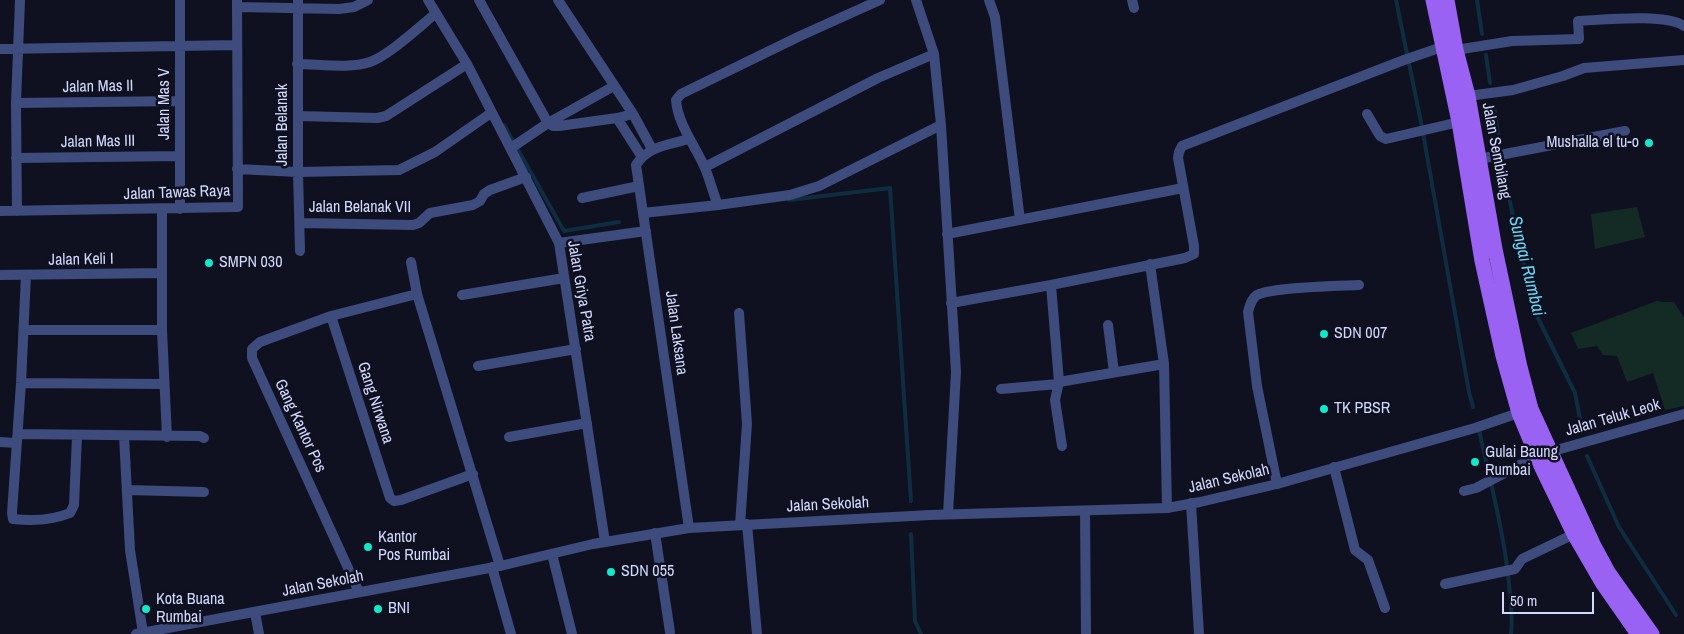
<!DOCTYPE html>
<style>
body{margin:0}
#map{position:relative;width:1684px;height:634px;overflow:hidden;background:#0f1121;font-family:"Archivo Narrow",sans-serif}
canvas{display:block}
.scale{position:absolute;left:1502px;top:592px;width:92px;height:22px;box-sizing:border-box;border:2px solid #d3d8fc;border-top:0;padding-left:6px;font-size:15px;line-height:18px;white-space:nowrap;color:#d3d8fc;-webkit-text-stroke:4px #0f1121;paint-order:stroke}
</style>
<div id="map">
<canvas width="1684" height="634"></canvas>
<div class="scale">50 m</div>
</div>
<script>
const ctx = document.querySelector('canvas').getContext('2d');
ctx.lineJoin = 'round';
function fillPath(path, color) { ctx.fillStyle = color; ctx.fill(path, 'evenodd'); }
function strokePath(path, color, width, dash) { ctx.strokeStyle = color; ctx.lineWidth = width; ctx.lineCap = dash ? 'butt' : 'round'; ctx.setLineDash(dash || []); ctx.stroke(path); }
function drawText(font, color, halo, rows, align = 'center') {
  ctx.font = font + ' "Archivo Narrow",sans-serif'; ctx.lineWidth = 5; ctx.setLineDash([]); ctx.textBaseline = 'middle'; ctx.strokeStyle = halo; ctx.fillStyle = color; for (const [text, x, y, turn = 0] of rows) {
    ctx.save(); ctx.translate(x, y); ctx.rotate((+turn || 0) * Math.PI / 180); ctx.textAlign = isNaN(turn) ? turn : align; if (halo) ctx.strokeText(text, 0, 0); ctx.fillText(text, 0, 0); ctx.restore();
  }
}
fillPath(new Path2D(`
 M1637,207L1645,237L1595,249L1591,214Z
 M1657,301L1663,302H1674L1684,318V406L1665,410L1653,373L1627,382L1617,356L1603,355L1597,346L1578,349L1571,333Z`), '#132b24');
strokePath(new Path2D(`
 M1396,0L1421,122L1469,392L1473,407
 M1477,0L1482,34
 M1486,55L1490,83
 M1494,106L1498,133
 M504,125L564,231L619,222
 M1502,165L1533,308L1575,393L1580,419
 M789,200L890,188L911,501
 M1479,430C1490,481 1504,532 1509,584C1511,601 1513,617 1511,634
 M1587,456L1619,527L1676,615
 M911,534L915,621L921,634`), '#0f2d40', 4);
strokePath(new Path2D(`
 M298,0V172L300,251
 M428,0L467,64L559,243L605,542
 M479,0L548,123L553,126H559L617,118L633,114
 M558,0L633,114L652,149
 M880,0L800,36L681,94L676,100C678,125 695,145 705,168C710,180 713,193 718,205L790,195L819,186L941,125
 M916,0L934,54L941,125L956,372L948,514
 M989,0L995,17L1020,220
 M1132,0L1134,8
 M237,7L339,9L354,7L368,0
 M0,49L237,45
 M1456,50L1512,41L1579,39L1578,21C1602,20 1666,13 1684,26
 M297,64C319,64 350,69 370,62C389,55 418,28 435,14
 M1468,96L1513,90L1563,76L1584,68L1684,60
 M16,103L180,101
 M1367,114L1380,136L1386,139L1459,122
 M298,116L377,118L386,116L467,64
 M617,118L642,157
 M689,139C668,145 648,146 636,165L689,528
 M511,148L548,123L614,86
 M16,158L180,156
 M1479,159L1625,131
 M705,167L878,78L934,54
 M237,169L298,172L399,170L435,152L491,113
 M582,198L639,186
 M162,209V330L167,437
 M180,209V0
 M0,211L238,207L237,0
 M17,211L16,103L20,0
 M643,213L718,205
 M300,223L413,225L419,223L430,213L473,205L480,201L484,194L490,190L526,177
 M947,234L1183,188
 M559,243L646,231
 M411,262L417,294L500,566
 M1150,264L1164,364L1167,508
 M0,275L162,273
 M26,275L21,383L12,513L13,519C32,521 53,520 70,513L74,505L77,436
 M1051,285L1059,382
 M462,295L564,278
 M951,303L1051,285L1185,258L1194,254V246L1178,158L1179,152L1182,146L1404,60L1442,47
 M739,313L747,424L740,525
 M331,316L390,498L394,501L401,500L473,474
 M1108,325L1114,372
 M24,330H162
 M478,366L576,349
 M21,383L163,384
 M1001,389L1058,384
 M18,434L200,436L204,438
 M124,436L130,550L143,633
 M509,437L587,423
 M0,442L17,443
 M1062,446L1055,400L1059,382L1164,364
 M1334,467L1355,550L1368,560L1385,608
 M1277,484L1257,386L1248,312C1250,305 1251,299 1257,295C1273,287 1338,286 1359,285
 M127,490L204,492
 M1464,491L1476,488L1537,456
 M1191,503L1199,634
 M1085,511L1086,634
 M747,524L757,634
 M655,533L670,632
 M552,554L572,634
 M492,567L511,634
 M1445,584L1515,569L1522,559L1574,534
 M359,592L252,358V349L260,342L331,316L417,294
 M255,612L259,634`), '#3e4b7d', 10);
strokePath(new Path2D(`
 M1546,453L1684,414
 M136,634L500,566L593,544L689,528L930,515L1167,508L1200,502L1277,484L1475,428L1524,411`), '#3e4b7d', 10);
strokePath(new Path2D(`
 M1433,0L1459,122L1482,261L1503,356L1519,413L1542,468L1574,534L1603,584L1638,634
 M1447,0L1456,50L1468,96L1495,249L1520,367L1531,409L1593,544L1608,572L1652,634`), '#9a62f3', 15);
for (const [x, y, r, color] of [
 [1649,143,5,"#11e9ca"],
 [209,263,5,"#11e9ca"],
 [1324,334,5,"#11e9ca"],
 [1324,409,5,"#11e9ca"],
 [1475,462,5,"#11e9ca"],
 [368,547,5,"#11e9ca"],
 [611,572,5,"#11e9ca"],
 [146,609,5,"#11e9ca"],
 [378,609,5,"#11e9ca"]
]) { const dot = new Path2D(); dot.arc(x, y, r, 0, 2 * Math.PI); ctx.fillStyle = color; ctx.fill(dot); strokePath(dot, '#0f1121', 2); }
drawText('16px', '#d3d8fc', '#0f1121', [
 ["Jalan Mas II",98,87,-1],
 ["Jalan Mas V",165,104,-90],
 ["Jalan Belanak",283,125,-90],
 ["Jalan Mas III",98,142,-1],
 ["Jalan Sembilang",1496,151,79],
 ["Jalan Tawas Raya",177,193,-2],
 ["Jalan Belanak VII",360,208],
 ["Jalan Keli I",81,260,-1],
 ["Jalan Griya Patra",581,291,80],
 ["Jalan Laksana",676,333,82],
 ["Gang Nirwana",375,403,72],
 ["Jalan Teluk Leok",1613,418,-16],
 ["Gang Kantor Pos",300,426,65],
 ["Jalan Sekolah",1229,479,-13],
 ["Jalan Sekolah",828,505,-3],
 ["Jalan Sekolah",323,584,-11]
]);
drawText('16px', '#d3d8fc', '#0f1121', [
 ["Mushalla el tu-o",1639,143,"right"],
 ["SMPN 030",219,263],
 ["SDN 007",1334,334],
 ["TK PBSR",1334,409],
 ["Gulai Baung",1485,453],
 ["Rumbai",1485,471],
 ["Kantor",378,538],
 ["Pos Rumbai",378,556],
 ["SDN 055",621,572],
 ["Kota Buana",156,600],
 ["Rumbai",156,618],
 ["BNI",388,609]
], 'left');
drawText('italic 18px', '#69d6f4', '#0f1121', [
 ["Sungai Rumbai",1526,266,76]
]);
</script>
